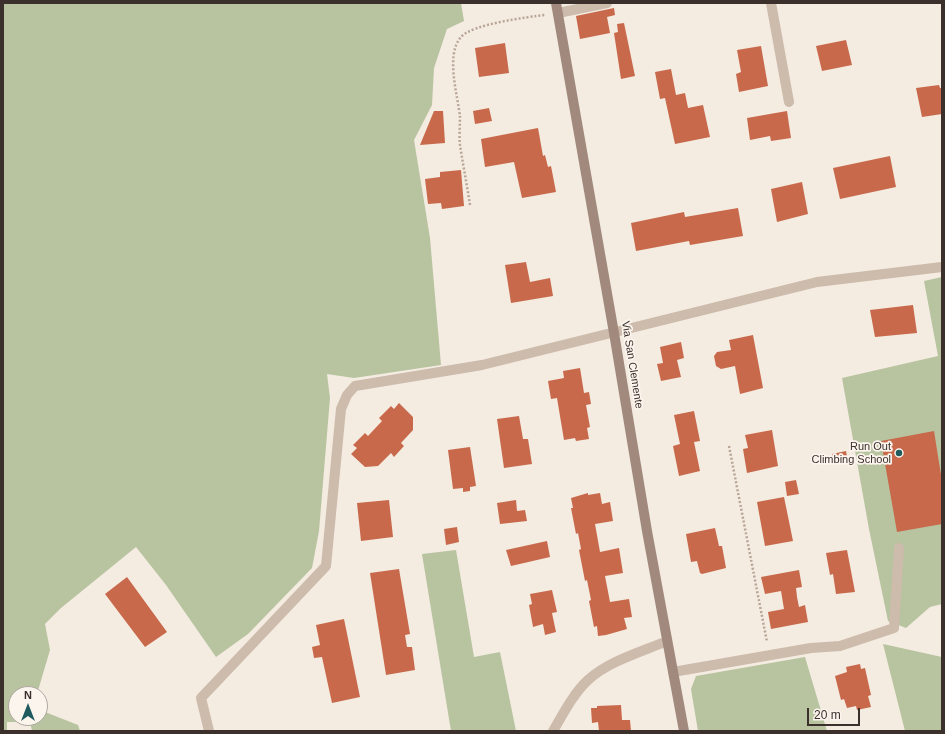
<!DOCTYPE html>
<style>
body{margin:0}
#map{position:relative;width:945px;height:734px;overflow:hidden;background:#f4ebe1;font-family:Arial,sans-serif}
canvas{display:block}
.frame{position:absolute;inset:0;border:4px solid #3b302b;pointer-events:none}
.north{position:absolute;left:8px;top:686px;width:40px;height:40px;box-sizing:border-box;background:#fbf5ee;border:1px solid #aea6a0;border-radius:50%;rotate:0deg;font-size:11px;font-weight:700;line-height:16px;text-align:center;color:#3b302b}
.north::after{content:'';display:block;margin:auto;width:14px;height:18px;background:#1f5a5e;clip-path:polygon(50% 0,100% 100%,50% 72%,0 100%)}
.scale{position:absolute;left:807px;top:708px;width:53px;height:18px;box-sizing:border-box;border:2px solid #3b302b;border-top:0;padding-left:5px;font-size:12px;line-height:14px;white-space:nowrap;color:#3b302b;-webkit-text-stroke:3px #fbf5ee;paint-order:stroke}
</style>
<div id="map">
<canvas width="945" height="734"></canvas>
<div class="frame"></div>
<div class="north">N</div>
<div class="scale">20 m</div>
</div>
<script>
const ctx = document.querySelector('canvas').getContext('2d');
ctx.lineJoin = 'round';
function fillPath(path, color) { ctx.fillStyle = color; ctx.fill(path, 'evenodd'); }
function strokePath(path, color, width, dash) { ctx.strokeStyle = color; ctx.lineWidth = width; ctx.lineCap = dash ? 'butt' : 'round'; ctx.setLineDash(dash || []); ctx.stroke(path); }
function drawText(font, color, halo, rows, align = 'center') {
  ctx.font = font + ' Arial,sans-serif'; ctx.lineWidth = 3.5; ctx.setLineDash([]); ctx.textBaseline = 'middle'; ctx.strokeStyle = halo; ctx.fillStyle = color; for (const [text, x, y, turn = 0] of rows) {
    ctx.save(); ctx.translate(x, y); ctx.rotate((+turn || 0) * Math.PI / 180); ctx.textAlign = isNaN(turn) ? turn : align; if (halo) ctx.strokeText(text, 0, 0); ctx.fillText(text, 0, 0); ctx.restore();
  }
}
fillPath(new Path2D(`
 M3,3H461L464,21L447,29L434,68L432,105L414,140L430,238L441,365L354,378L327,374L330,398L319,531L312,568L248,634L216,657L166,585L136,547L61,608L45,624L50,650L37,694H16V718H40V710L78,725L80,731H32L30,722H7V731H3Z
 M942,277V604L930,607L906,628L888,621L869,529L842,378L938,356L924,281Z
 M456,550L474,657L500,652L516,731H451L422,554Z
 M883,644L942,657V731H905Z
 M805,657L827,731H698L691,689L696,676Z`), '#b8c4a0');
fillPath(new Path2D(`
 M614,8L615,15L607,17L610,33L580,39L576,16Z
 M624,23L635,76L621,79L614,33L618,32L617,24Z
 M846,40L852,65L822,71L816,46Z
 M505,43L509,73L479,77L475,48Z
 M761,46L768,86L739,92L736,74L741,72L737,50Z
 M671,69L676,95L685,93L688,108L703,105L710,137L675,144L665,98L660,99L655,72Z
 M939,85L940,88H942V114L922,117L916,88Z
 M489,108L492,121L475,124L473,111Z
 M434,111H443L445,143L420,145Z
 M787,111L791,138L771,141L770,136L750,140L747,118Z
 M538,128L543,156L545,155L548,167L551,166L556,192L522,198L514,162L485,167L481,139Z
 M890,156L896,187L840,199L833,168Z
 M461,170L464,206L442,209L441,203L428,204L425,179L440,177V172Z
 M802,182L808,214L777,222L771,189Z
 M738,208L743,236L690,245L689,241L636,251L631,223L684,212L685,217Z
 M526,262L530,282L550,278L553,296L511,303L505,265Z
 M913,305L917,333L875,337L870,310Z
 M753,335L763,388L740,394L735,366L721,369L716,366L714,356L717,352L731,350L729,340Z
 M681,342L684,358L677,360L681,377L661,381L657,364L663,363L660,347Z
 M580,368L584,393L589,392L591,404L586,405L590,427L587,428L589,439L576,441L575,438L564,440L557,398L551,399L548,381L564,378L563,371Z
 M399,403L413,417V430L401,443L404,446L394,457L391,453L378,466L365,467L351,454L357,448L353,445L365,433L368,436L382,421L379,418L391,406L394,409Z
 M694,411L700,441L694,442L700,471L679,476L673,446L680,444L674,415Z
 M519,416L523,439H528L532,464L504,468L497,419Z
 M772,430L778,466L747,473L743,449L748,448L745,435Z
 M934,431L942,481V524L897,532L881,441Z
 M470,447L476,486L470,487V491L463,492V488L453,489L448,450Z
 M846,451L848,462L833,464L832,454Z
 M796,480L799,494L787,496L785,482Z
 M588,493V495L600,493L602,504L610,502L613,521L595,524L600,552L619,548L623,573L605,576L610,602L629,599L632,617L624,618L627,629L606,635L598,636L597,626L594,627L589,601L591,600L587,580L585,581L579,550L581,549L578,533L576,534L571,508H573L571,498Z
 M784,497L793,541L765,546L757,502Z
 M389,500L393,537L361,541L357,503Z
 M516,500L517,511L525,510L527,521L500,524L497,503Z
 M457,527L459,542L446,545L444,529Z
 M715,528L719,546H722L726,568L702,574L700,573L697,561L691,562L686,534Z
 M547,541L550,557L511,566L506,550Z
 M847,550L855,592L836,594L833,574L830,575L826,553Z
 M399,569L410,634L405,635L407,647H412L415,670L386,675L370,573Z
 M799,570L802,587L796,588L797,597L799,607L805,605L808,622L771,629L768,612L784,609L781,591L765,594L761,577Z
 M127,577L167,632L145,647L105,594Z
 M552,590L557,612L552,613L556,632L545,635L543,624L533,627L529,605L532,604L530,594Z
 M344,619L360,697L332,703L322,657L314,658L312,647L320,645L316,625Z
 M860,664L861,669L865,668L871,695L868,696L871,707L857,710L856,706L847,708L844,699L841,700L835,676L847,672L846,667Z
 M621,705L622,720H630L631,731H599L598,722L592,723L591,708H597V706Z`), '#c8694b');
strokePath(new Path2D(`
 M470,205C467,185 463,165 460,145C459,136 460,126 460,117C458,96 445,55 461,37C472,24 528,17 545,15
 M729,446L767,642`), '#b9a596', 2.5, [2, 2]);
strokePath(new Path2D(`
 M673,672L811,648L840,646L894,628L899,548`), '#cdbbac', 10);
strokePath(new Path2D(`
 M771,3L789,102
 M558,13L607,3
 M209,731L201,698L326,566L341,409L347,395L355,386L482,365L817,282L942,267
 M553,731C563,714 573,694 588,680C609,661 641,652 667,641`), '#cdbbac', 10);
strokePath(new Path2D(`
 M556,3L614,333L647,531L684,731`), '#a18a7d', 10);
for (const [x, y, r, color] of [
 [899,453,4,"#1f5a5e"]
]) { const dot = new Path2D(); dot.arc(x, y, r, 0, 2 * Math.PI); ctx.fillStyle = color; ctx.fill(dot); strokePath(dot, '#fbf5ee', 1.5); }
drawText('11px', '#3b302b', '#fbf5ee', [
 ["Via San Clemente",632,365,81]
]);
drawText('11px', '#3b302b', '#fbf5ee', [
 ["Run Out",891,447],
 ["Climbing School",891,460]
], 'right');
</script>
